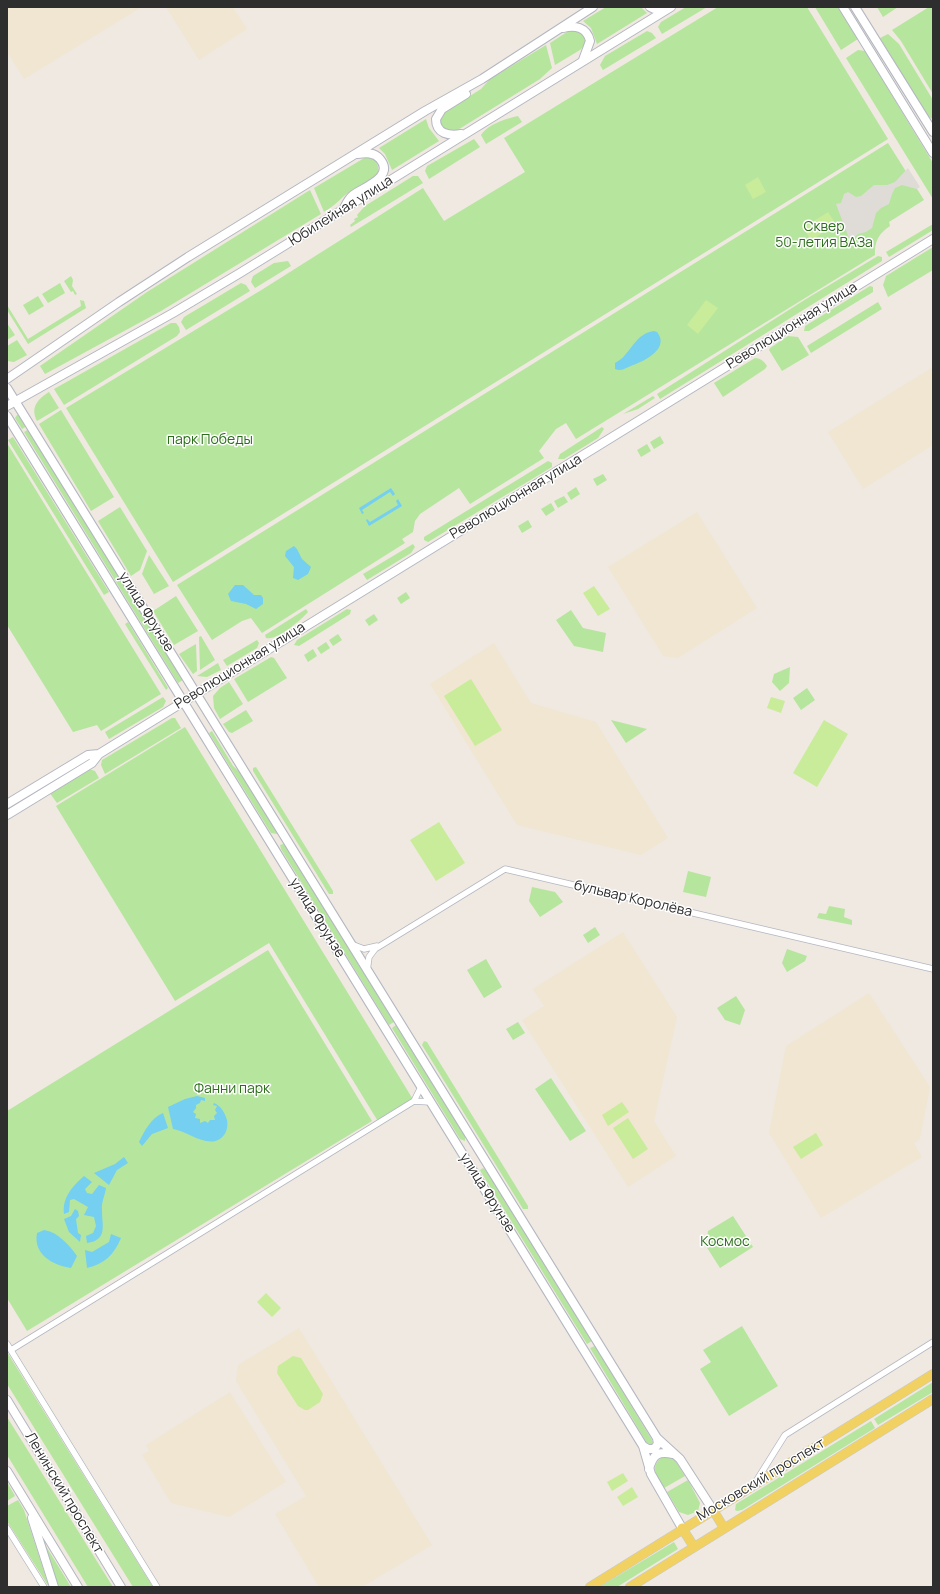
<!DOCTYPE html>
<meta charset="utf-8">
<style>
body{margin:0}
#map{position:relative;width:940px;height:1594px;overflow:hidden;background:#efe9e1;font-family:Manrope,sans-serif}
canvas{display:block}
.frame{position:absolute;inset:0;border:8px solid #2e2e2e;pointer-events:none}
</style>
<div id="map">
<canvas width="940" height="1594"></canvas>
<div class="frame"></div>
</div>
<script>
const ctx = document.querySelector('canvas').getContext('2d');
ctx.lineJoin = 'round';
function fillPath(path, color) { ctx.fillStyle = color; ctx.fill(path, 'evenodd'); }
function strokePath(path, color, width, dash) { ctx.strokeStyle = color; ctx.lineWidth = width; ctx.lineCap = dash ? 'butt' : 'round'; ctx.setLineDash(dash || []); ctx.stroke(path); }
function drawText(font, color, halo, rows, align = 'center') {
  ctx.font = font + ' Manrope,sans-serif'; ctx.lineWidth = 3; ctx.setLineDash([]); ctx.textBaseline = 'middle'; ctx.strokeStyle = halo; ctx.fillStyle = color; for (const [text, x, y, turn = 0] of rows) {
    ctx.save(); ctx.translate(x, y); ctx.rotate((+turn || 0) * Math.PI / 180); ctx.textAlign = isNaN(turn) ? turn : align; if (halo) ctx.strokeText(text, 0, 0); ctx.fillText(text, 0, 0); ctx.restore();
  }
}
fillPath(new Path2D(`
 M7,7H142L24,79L7,52Z
 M166,7H233L247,29L199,60Z
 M933,367V445L863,489L828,432Z
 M697,512L757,608L678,658L663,656L608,567Z
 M494,643L531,703L596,722L668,838L641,855L517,825L430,684Z
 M623,932L677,1017L654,1121L676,1156L628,1187L522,1020L544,1006L533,989Z
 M869,993L930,1087L920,1139L914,1143L922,1157L821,1218L769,1133L786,1046Z
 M299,1328L432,1545L362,1587H319L275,1514L306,1496L236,1381L238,1365Z
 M230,1392L286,1482L229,1517L171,1503L142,1455L149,1451L146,1445Z`), '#f0e6d1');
fillPath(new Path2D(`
 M606,7H641L647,13L597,44L591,28L583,21Z
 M686,7H707L662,34L658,27L661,22Z
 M718,7H807L888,139L173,582L66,408L263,289L423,188L444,221L525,172L504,138Z
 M815,7H838L858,39L841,50Z
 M877,7H898L883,17Z
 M929,7H933V94L901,41L892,30Z
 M576,30C583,32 586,38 585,45L580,50L555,65L550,43L567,32Z
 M647,31L652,33L656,38L603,70L600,65L605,56Z
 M888,34L899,44L933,100V119L928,117L880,38Z
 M546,45L552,68L540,79L456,131L451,132L444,130L439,121L446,111L481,89L490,79Z
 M858,50L865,51L933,163V199L846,58Z
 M518,116L522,122L486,144L481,135C487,125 507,118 518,116Z
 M426,119L429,128L439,141L392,170L385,154L379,148Z
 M474,139L480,147L429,179L425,171L427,166Z
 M888,143L924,200L889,222L890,226C879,233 874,242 875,255L576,439L566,423L556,429L539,451L544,458L470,504L459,488L420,514L415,521L413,532L402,539L405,543L262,633L251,618L242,621L212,640L177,585Z
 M366,157L372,158L377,161L379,173C370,183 355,187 344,196C338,202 332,207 324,212L314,188Z
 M413,176H418L423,183L351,227L350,225L355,221L354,219L358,217L357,215L365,206Z
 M310,190L321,214L161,311L45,374L40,366L147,292Z
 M933,224V230L889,257L886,252Z
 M933,247V270L888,297L883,285L886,276Z
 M878,256L882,257V261L660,399L657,394L806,299Z
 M288,261L291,266L255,288L251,282L253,276L274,263Z
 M71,276L73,280L72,286L77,294L75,295L73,291L71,292L64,281Z
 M60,283L65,293L48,303L42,294Z
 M241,283L246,285L250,291L186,330L181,322L184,317Z
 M870,286L873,287V292L809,331H804L805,326Z
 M38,296L44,306L29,315L23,305Z
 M80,300L84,301L86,308L28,344L7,310V305L28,339L81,306Z
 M878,302L882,309L811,353L807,346Z
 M7,323L15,335L7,340Z
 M171,323H176L179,327L180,332L177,336L64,405L54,389Z
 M788,336L798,337L809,355L782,371L769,350L770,348Z
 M17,340L27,355L14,362L7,361V346Z
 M755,358C760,358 764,361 767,366L765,369L723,397L714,383Z
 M49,392L59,408L37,421C30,407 38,399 49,392Z
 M653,396L655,398L638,409L623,414Z
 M61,410L114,497L91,511L39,424Z
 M17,415H20L27,426L22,429L15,418Z
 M602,427L604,429L598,438L564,459H558L560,454Z
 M29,429L183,680L178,683L24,432Z
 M660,436L664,443L654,449L650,442Z
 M13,437L109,592L104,595L8,440Z
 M7,443L161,694L101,731L97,725L73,732L7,625Z
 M647,444L651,451L641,457L637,450Z
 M548,461L552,463V467L428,542L424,540V537Z
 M603,474L607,480L597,486L593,479Z
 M576,487L580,494L571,500L567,493Z
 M564,496L568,502L558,508L554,501Z
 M551,503L555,510L546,516L541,509Z
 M120,507L147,551L140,570L131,576L98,521Z
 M528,520L532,527L522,533L518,526Z
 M413,544L415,547L411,553L367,580L363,574Z
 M149,555L169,586L154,594L142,574Z
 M406,592L410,598L401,604L397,598Z
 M176,596L198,631L174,645L153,611Z
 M306,609L308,612C301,620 277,641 266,638L265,635Z
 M347,609L351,610L350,614L299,646L294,645L297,640Z
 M571,610L583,628L606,633L603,652L574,646L556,620Z
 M374,614L378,620L369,626L365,620Z
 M128,622L168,688L166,690L125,624Z
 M338,634L342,640L333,646L329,640Z
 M201,636L215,660L200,670L199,637Z
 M257,640L259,643L257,648L227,666L223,660Z
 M326,642L330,648L321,654L317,648Z
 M196,644L197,671L193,674L179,654Z
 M313,649L317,656L308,662L304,655Z
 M271,657L274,658L287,678L248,702L234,679Z
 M218,663L221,670L207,677L197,676Z
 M790,667L789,683L780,691L772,682L774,674Z
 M229,682L243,704L220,719L214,708L213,696L220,688Z
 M807,688L815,700L801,710L793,698Z
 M163,697L166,701L163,707L109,739L105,732Z
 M246,710L253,721L232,733L229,732L223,724Z
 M172,718H175L181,728L105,774L101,765L102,760Z
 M611,720L647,729L626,743Z
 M185,727L414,1101L379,1123L269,943L175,1001L56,806Z
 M212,731L233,766L240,772L277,831V834L271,833L209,733Z
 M256,767L333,891V894H329L253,771V768Z
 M89,769L95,771L99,778L57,803L49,792Z
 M283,844L286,846L394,1022L389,1025L281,849L280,845Z
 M688,871L711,877L706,897L683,892Z
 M532,887L555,892L563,902L540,917L529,901Z
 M829,906L845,909L844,917L852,920V925L817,918L819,913L826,914Z
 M595,927L600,935L588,943L583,935Z
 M787,949L807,956L805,961L787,972L782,963Z
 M268,950L372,1121L27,1331L7,1298V1111Z
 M486,959L502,987L484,998L467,970Z
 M736,996L745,1010L740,1025L725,1020L717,1008Z
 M518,1022L525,1033L513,1040L506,1029Z
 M396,1025L465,1136V1141L460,1139L392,1028Z
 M424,1041L427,1042L528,1206V1209H523L422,1045Z
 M551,1078L586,1131L570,1141L535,1089Z
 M483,1168L486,1170L592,1341L587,1344L481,1172L480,1170Z
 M733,1216L753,1247L720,1268L706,1246L708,1231Z
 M742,1326L778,1386L729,1416L700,1369L711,1362L703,1350Z
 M595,1346L652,1440L653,1443L651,1445L647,1443L590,1348Z
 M7,1352L153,1587H133L7,1384Z
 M933,1382V1392L878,1425L874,1419Z
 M7,1417L113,1587H88L7,1455Z
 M871,1421L875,1428L742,1510L737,1511L735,1510L736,1504Z
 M669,1456L675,1460L685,1476L664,1488C658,1477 649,1468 661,1458Z
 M688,1480L700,1503L698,1511L688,1515L679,1512L667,1492Z
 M7,1482L15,1496L7,1501Z
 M18,1500L24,1510L49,1587L7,1521V1506Z
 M41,1538L71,1587H57Z
 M674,1542L678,1549L617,1587H599Z`), '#b6e59e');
fillPath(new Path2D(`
 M758,177L766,192L753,199L745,185Z
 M828,212L836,224L811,240L803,228Z
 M706,300L718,308L698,334L687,325Z
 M594,586L610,609L598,616L583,593Z
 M471,679L502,730L475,746L444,696Z
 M771,697L785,701L781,713L767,708Z
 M824,720L848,734L817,787L793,773Z
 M439,822L465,863L436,881L410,840Z
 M622,1102L629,1112L608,1126L602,1115Z
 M628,1118L648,1149L633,1159L613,1128Z
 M816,1133L823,1145L801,1159L793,1147Z
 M266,1293L281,1308L272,1317L257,1302Z
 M293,1356L301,1358L323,1394L320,1402L308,1410H305L298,1406L277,1373L278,1366Z
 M623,1473L628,1481L612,1491L607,1482Z
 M632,1487L638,1497L623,1506L617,1497Z`), '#c9ec9a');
fillPath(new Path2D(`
 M908,168L920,187L917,189L902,185L895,188L892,194L889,204L881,208L876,213L872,228L866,232L858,234L850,241L836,204L841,203L844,194L848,192L856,197L861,196L874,185H887L895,182Z`), '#dfdcd8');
fillPath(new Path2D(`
 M654,331L657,332C670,348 645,361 633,365C627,367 622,372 615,369V363C618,361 622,359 625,355C634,345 639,333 654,331Z
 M391,488L395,494L393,496L390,492L362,510L364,513L362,514L359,508Z
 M398,499L402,506L369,526L366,520L367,519L370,522L398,505L396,501Z
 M294,546L297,549L302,559L311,567L308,574L298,580L293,578L294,567L285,556L286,551Z
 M235,585H243L254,595H261L263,598V604L256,609L246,604L231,601L228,594Z
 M197,1096L205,1098V1101L201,1100L200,1103L196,1105V1108L193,1112L196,1114L195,1118L200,1119V1123L205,1121L208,1123L210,1120H215L214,1116L217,1113L215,1110L217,1106L213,1105L214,1103C221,1106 225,1113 227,1120C228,1125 227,1131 224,1135C211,1152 188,1131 173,1129L168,1107L185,1099Z
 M163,1113L168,1128L152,1134L142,1146L139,1142C144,1131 152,1117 163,1113Z
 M124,1157L128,1163L117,1170L109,1185L94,1173L115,1164Z
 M84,1176L92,1182L85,1189L87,1193L92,1194L99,1185L106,1188C105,1195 101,1203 102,1210C102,1226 108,1240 87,1243L86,1236L93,1233L96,1226L94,1217L84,1215L88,1207L74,1199L70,1200L69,1212L64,1214C62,1197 73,1186 84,1176Z
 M75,1209L78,1211L79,1216L76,1219L78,1233L81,1235L80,1242L69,1232L64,1219L71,1216Z
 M44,1230C58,1232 69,1245 77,1256L71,1268C52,1265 33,1254 37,1233Z
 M111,1234L121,1238C114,1255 104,1264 87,1268L85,1250L92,1252L109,1242Z`), '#75cff0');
const minor = new Path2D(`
 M351,944L364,949L377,946
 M367,971L369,957L375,949L505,869L933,969
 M414,1101L421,1087
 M7,1344L157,1587
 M11,1350L414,1101L430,1102
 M755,1483L785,1435L933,1342
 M7,1528L44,1587`);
const secondary = new Path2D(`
 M650,7L654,9L666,7
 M843,7L933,153
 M855,7L933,132
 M563,28C575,25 587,27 590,41L583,60
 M461,134C449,136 436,134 436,119L442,109L466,94
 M344,208C346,204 349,198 353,195C364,187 395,177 380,159C374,152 366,153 357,154
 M7,379L119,302L188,257L425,111L482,79L593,7
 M7,388L657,1438L680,1459L713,1510
 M7,406L173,313L240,273L671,7
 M7,416L643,1446L651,1474L682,1528
 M7,804L88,755L99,754
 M7,815L92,763L99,754L933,239
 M7,1400L121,1587
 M643,1446L648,1449H654L658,1444L657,1438
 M649,1469C653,1454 658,1451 673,1454
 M7,1471L78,1587
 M32,1518L54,1587`);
const primary = new Path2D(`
 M713,1510L724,1528
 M682,1528L694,1547
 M590,1587L933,1374
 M630,1587L933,1399`);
strokePath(minor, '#b4b7c1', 7);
strokePath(secondary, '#b4b7c1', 10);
strokePath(primary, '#c9c9c9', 10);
strokePath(minor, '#fff', 5.5);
strokePath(secondary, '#fff', 8);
strokePath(primary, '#f2d163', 9);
drawText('14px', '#2e2e2e', '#fff', [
 ["Юбилейная улица",341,211,-32],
 ["Революционная улица",792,326,-32],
 ["Революционная улица",516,497,-31],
 ["улица Фрунзе",146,612,58],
 ["Революционная улица",240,666,-32],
 ["бульвар Королёва",633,899,13],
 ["улица Фрунзе",317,918,58],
 ["улица Фрунзе",487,1193,58],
 ["Московский проспект",761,1480,-31],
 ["Ленинский проспект",64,1493,59]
]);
drawText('14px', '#2c6e1b', '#fff', [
 ["Сквер",824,227],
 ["50-летия ВАЗа",824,243],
 ["парк Победы",210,440],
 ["Фанни парк",232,1089],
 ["Космос",725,1242]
]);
</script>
